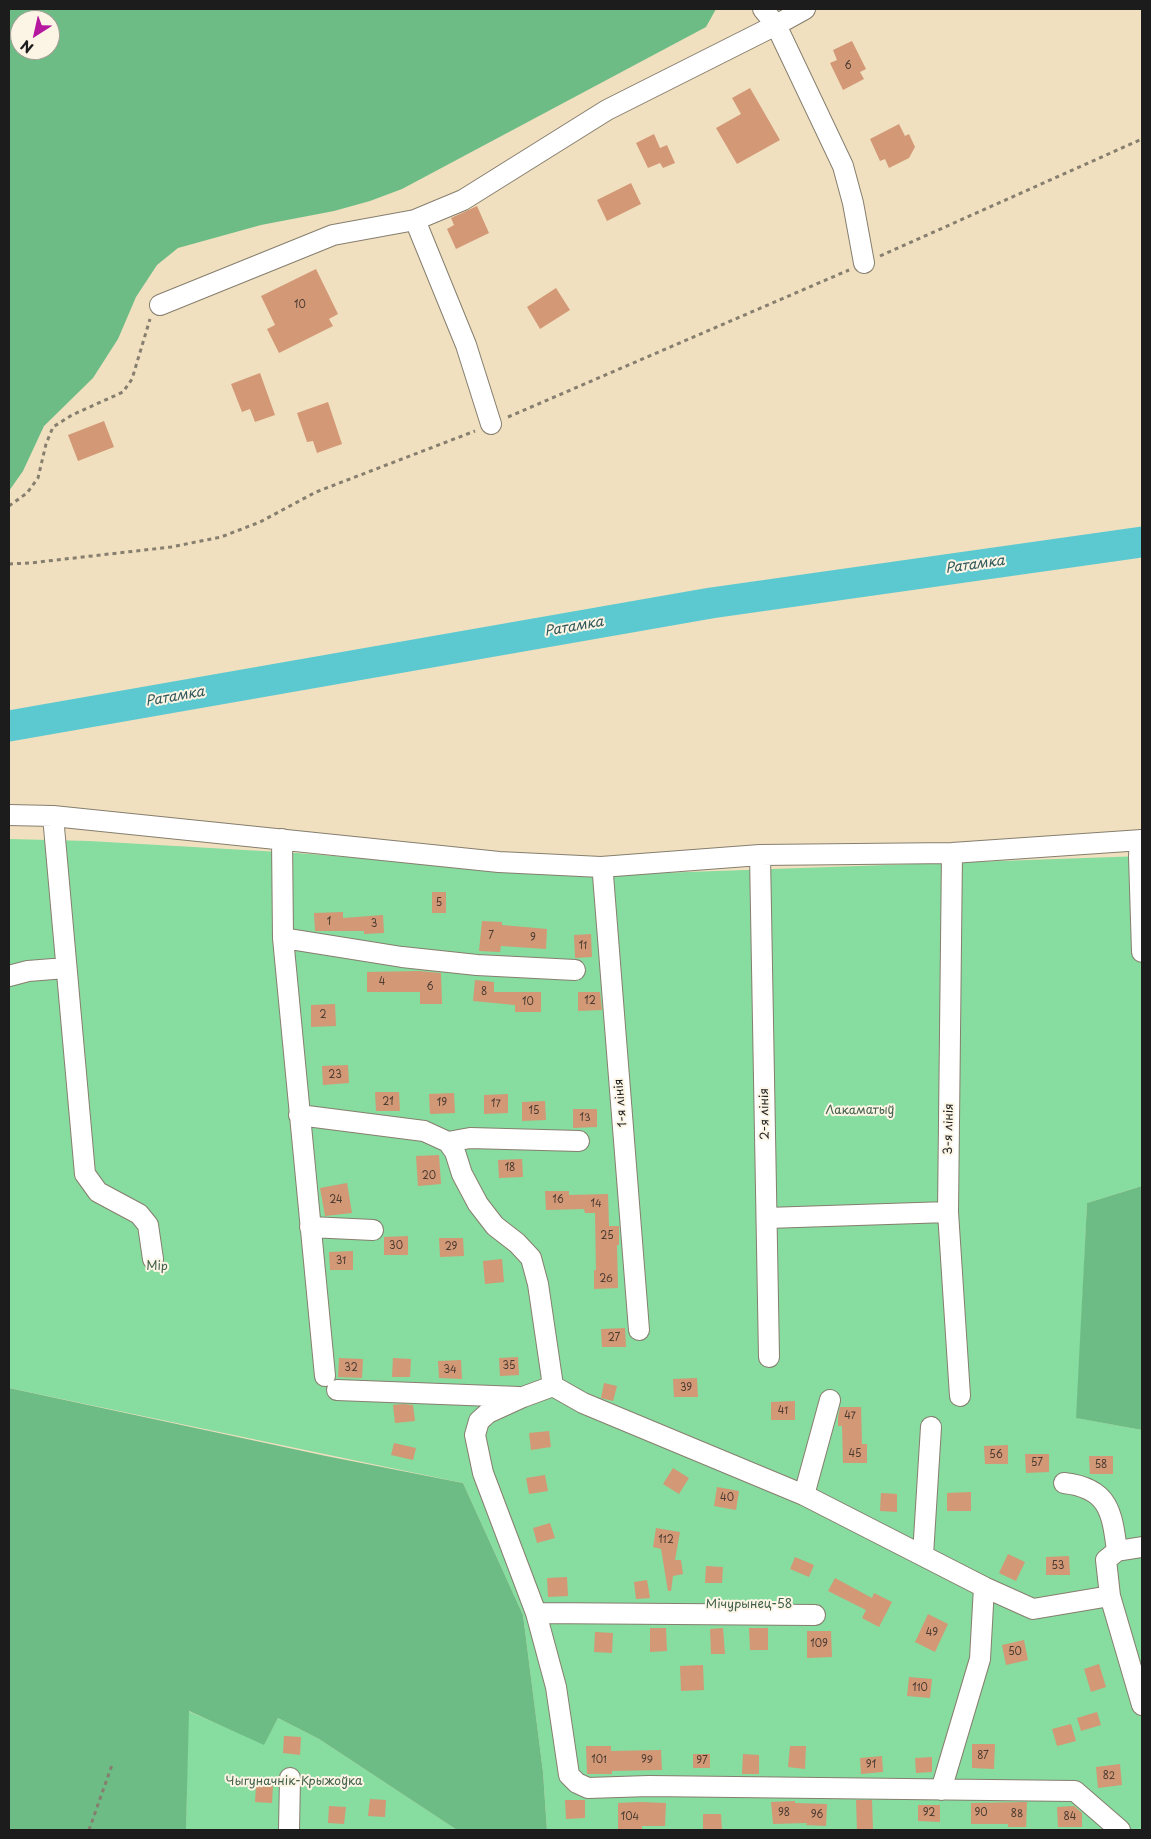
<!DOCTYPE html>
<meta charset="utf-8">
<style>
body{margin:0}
#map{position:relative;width:1151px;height:1839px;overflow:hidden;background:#f0e0bf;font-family:"Playpen Sans",sans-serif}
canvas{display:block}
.frame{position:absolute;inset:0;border:10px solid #1c1c1c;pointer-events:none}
.north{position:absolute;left:10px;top:10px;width:50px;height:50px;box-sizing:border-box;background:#fcf5e5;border:1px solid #a29e95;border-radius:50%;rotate:215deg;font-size:14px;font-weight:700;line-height:20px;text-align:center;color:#1c1c1c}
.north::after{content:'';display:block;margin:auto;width:18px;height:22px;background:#b5179e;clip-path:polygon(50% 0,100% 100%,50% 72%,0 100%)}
</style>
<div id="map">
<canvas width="1151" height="1839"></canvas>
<div class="frame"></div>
<div class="north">N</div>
</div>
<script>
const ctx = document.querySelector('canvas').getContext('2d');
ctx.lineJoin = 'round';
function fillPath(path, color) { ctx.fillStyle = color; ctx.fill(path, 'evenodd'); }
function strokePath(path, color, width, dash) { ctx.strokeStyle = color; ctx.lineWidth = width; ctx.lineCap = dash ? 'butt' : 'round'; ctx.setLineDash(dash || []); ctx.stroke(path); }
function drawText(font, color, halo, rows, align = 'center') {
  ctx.font = font + ' "Playpen Sans",sans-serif'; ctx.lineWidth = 4; ctx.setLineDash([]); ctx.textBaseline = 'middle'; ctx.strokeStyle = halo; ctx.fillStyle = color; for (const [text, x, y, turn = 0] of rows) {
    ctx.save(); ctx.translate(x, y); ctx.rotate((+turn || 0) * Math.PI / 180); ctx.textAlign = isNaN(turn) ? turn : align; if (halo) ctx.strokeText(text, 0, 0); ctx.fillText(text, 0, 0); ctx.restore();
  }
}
fillPath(new Path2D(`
 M9,839L89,841L297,853L445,865L603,875L1142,856V1186L1087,1203L1077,1418L1142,1430V1830H547L543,1772L523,1615L463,1483L9,1388Z
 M188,1711L264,1744L278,1718L319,1739L457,1830H186Z`), '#87dc9f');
fillPath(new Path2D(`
 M9,9H716L706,27L402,189L370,201L334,211L261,225L178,248L157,265L136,297L118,339L93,378L44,426L23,471L9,491ZM20,20H50V50H20Z
 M1142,1186V1430L1076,1418L1087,1203Z
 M9,1388L326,1456L463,1483L523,1615L543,1772L547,1830H457L319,1739L278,1718L264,1745L189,1711L186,1830H9Z`), '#6dbc86');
strokePath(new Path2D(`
 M9,726L711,603L1142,542`), '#5cc9d1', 31);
fillPath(new Path2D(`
 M852,41L866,69L860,72L864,79L843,90L830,63L837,60L833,50Z
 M750,88L780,140L737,164L716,128L741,114L732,98Z
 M899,124L905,136L909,134L915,147L909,158L889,168L885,159L880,161L870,139Z
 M654,134L660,148L667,145L675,163L663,168L660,163L648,168L636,143Z
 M631,183L641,204L607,221L597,200Z
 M477,206L489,233L456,249L447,229L454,225L451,218Z
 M316,269L338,314L329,319L333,326L279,353L267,329L275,325L261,296Z
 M556,288L570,310L540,329L527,307Z
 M260,373L275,415L255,422L250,409L242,412L231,384Z
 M328,402L342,444L317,453L313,441L307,442L297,413Z
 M104,421L114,447L78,461L68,435Z
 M432,892H446V913H432Z
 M343,912V918L383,915L384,933L364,934V931H315L314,913Z
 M482,921L502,922V925L547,929L546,949L501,946L500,952L479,951Z
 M591,934L592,957L575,958L574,935Z
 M419,971L441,973L442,1004H420V992H367V972Z
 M475,980L494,982V992H541V1012H515V1005L473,1001Z
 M578,992H600L602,1010L578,1011Z
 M335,1004L336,1026L311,1027V1005Z
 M348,1065L349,1083L323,1085L322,1066Z
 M375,1092H399L400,1111H376Z
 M454,1093L455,1113L430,1114L429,1094Z
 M508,1094V1113L484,1114V1095Z
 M545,1101L546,1120L522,1121V1102Z
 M573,1109H597V1127L573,1128Z
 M439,1155L441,1184L418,1186L416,1156Z
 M522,1159L523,1177L499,1178L498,1160Z
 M347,1183L352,1213L325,1216L320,1188Z
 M545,1191H569V1195L608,1194L609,1226H619V1245H617L618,1288L594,1289V1270H596L595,1213H585L584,1209L546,1210Z
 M408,1236V1255H384V1237Z
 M439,1238H463L464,1256L440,1257Z
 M353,1251V1270H330L329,1252Z
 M502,1259L504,1282L485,1284L483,1261Z
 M625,1328L626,1347H602L601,1329Z
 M518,1357L519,1375L500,1376L499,1358Z
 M339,1358L363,1359L362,1378L338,1377Z
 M393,1358L411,1359L410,1377H392Z
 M461,1360L462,1379L439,1378L438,1361Z
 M697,1378L698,1397H674L673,1379Z
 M604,1383L617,1386L613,1401L601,1398Z
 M795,1401V1420H771V1402Z
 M403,1404L413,1405L415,1421L395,1423L393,1405Z
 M840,1407H861L862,1444H867V1463H843L842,1426H838V1417Z
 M549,1431L551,1447L531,1450L529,1433Z
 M394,1443L416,1448L413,1460L391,1455Z
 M1008,1445V1464H985L984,1446Z
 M1025,1454H1049V1472L1026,1473Z
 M1089,1456H1113V1474H1090Z
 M673,1468L689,1478L679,1494L663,1484Z
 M545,1475L548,1491L529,1494L526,1478Z
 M717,1487L739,1491L736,1510L714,1506Z
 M971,1492V1511H947V1493Z
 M881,1493L897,1494V1512L880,1511Z
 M550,1523L555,1538L537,1543L533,1528Z
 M656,1528L680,1532L675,1560H681L683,1574L673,1576L671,1591H668L661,1549L653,1547Z
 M1008,1554L1025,1562L1016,1581L999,1573Z
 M1069,1556L1070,1575H1046V1557Z
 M795,1557L814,1565L809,1577L790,1569Z
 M706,1566L723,1567L722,1583H705Z
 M567,1577L568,1596L548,1597L547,1578Z
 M835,1578L872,1598L874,1593L892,1602L879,1627L862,1618L866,1610L828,1591Z
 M647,1580L650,1598L636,1599L634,1582Z
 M928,1614L948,1624L935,1652L915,1642Z
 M650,1628H666L667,1651L650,1652Z
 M723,1628L725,1654H711L710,1629Z
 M749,1628H768V1650H750Z
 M807,1631H831L832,1657L807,1658Z
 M595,1632L613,1633L612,1653L594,1652Z
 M1024,1640L1028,1660L1006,1665L1002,1645Z
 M1099,1664L1106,1687L1091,1692L1084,1669Z
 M703,1665L704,1690L681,1691L680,1666Z
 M909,1677L932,1679L930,1698L907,1696Z
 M1097,1712L1101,1725L1081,1731L1077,1718Z
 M1071,1724L1076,1741L1057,1746L1052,1729Z
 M284,1736L301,1737L300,1755L283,1753Z
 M972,1744H995L994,1769L972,1768Z
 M586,1746H611V1751L661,1750L662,1770L612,1771V1774H587Z
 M790,1746H806L805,1769L788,1767Z
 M693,1754H710V1768H693Z
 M743,1754L759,1755V1774H742Z
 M882,1756L883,1772L861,1774L860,1758Z
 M932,1757V1772L916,1773L915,1758Z
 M1120,1764L1122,1785L1098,1788L1096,1767Z
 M256,1785L273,1786L272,1803L255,1802Z
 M370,1799L386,1800L385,1817L368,1816Z
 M565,1800H585V1818L566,1819Z
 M856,1800H872L873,1830H857Z
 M795,1801V1803L827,1804L826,1826L806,1825L807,1823L773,1824L771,1802Z
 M641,1802L666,1803L665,1826H642V1830H618V1803Z
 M1027,1802L1026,1827H1008V1824H971V1803Z
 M918,1805H940V1822L918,1821Z
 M329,1806L346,1807L344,1824L328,1823Z
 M1074,1806L1082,1813V1827H1058L1057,1807Z
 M703,1814H721L722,1830H703Z`), '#d39876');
const minor = new Path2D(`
 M763,9L776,25L843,166L853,203L864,263
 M415,220L466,345L491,424
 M160,305L333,235L415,220L463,200L607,110L776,25L805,9
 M9,815L53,816L499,862L601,867L760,855L952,853L1142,840
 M53,816L85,1174L98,1192L139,1214L148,1225L153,1259
 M282,839L283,938L325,1376
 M1140,840L1139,856L1142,952
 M952,853L948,1212L960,1396
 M760,855L769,1357
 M601,867L603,875L639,1330
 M283,938L402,957L477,965L575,970
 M9,976L28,971L66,968
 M299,1115L424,1131L448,1142L455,1152L462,1174L478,1204L495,1226L517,1243L531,1258L538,1284L553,1386L583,1403L804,1495L984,1587L980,1659L941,1790
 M448,1142L470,1138L579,1141
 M767,1218L948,1212
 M310,1227L373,1230
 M553,1386L523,1397L488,1413L479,1421L475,1435L483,1473L536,1613L815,1615
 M337,1390L519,1397
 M1064,1483C1109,1488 1112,1512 1117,1551
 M804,1495L830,1400
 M923,1555L931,1427
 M984,1587L1033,1609L1110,1596L1106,1560L1117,1551L1142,1547
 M1110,1596L1142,1705
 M536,1613L556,1687L569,1775L577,1783L588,1788L649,1786L1075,1791L1120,1830
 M289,1830L290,1778`);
strokePath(minor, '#867e6e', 22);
strokePath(new Path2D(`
 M880,256L1142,139
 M508,417L849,270
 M9,506L27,493L38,478L46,444L53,427L72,415L123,392L132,379L150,319
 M9,564L30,563L171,547L221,537L260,522L316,492L475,431
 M89,1830L113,1762`), '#867e6e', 3, [4, 4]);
strokePath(minor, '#fff', 20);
drawText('10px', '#4a3b32', null, [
 ["6",848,66],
 ["10",300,305],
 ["5",439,903],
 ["1",329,922],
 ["3",374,924],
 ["7",491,936],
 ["9",533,938],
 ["11",583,946],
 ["4",382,982],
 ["6",430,987],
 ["8",484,992],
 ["12",590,1001],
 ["10",528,1002],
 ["2",323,1015],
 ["23",335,1075],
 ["21",388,1102],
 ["19",442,1103],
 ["17",496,1104],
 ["15",534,1111],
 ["13",585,1118],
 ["18",510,1168],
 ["20",429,1176],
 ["24",336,1200],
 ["16",558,1200],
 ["14",596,1204],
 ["25",607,1236],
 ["30",396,1246],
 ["29",451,1247],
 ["31",341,1261],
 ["26",606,1279],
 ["27",614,1338],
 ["35",509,1366],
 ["32",351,1368],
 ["34",450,1370],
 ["39",686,1388],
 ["41",783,1411],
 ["47",850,1416],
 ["45",855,1454],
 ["56",996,1455],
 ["57",1037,1463],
 ["58",1101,1465],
 ["40",727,1498],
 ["112",666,1540],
 ["53",1058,1566],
 ["49",932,1633],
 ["109",819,1644],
 ["50",1015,1652],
 ["110",920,1688],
 ["87",983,1756],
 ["101",599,1760],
 ["99",647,1760],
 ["97",702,1761],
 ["91",871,1765],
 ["82",1109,1776],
 ["98",784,1813],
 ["92",929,1813],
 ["90",981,1813],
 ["88",1017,1814],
 ["96",817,1815],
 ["104",630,1817],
 ["84",1070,1817]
]);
drawText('12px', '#1c1c1c', '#fcf5e5', [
 ["1-я лінія",621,1103,-95],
 ["2-я лінія",765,1114,-91],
 ["3-я лінія",949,1129,-89]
]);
drawText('12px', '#415f4a', '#fcf5e5', [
 ["Лакаматыў",860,1111],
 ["Мір",157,1267],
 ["Мічурынец-58",749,1605],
 ["Чыгуначнік-Крыжоўка",294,1782]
]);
drawText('italic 14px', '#32595b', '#fcf5e5', [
 ["Ратамка",975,565,-8],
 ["Ратамка",574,627,-10],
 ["Ратамка",175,697,-10]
]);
</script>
